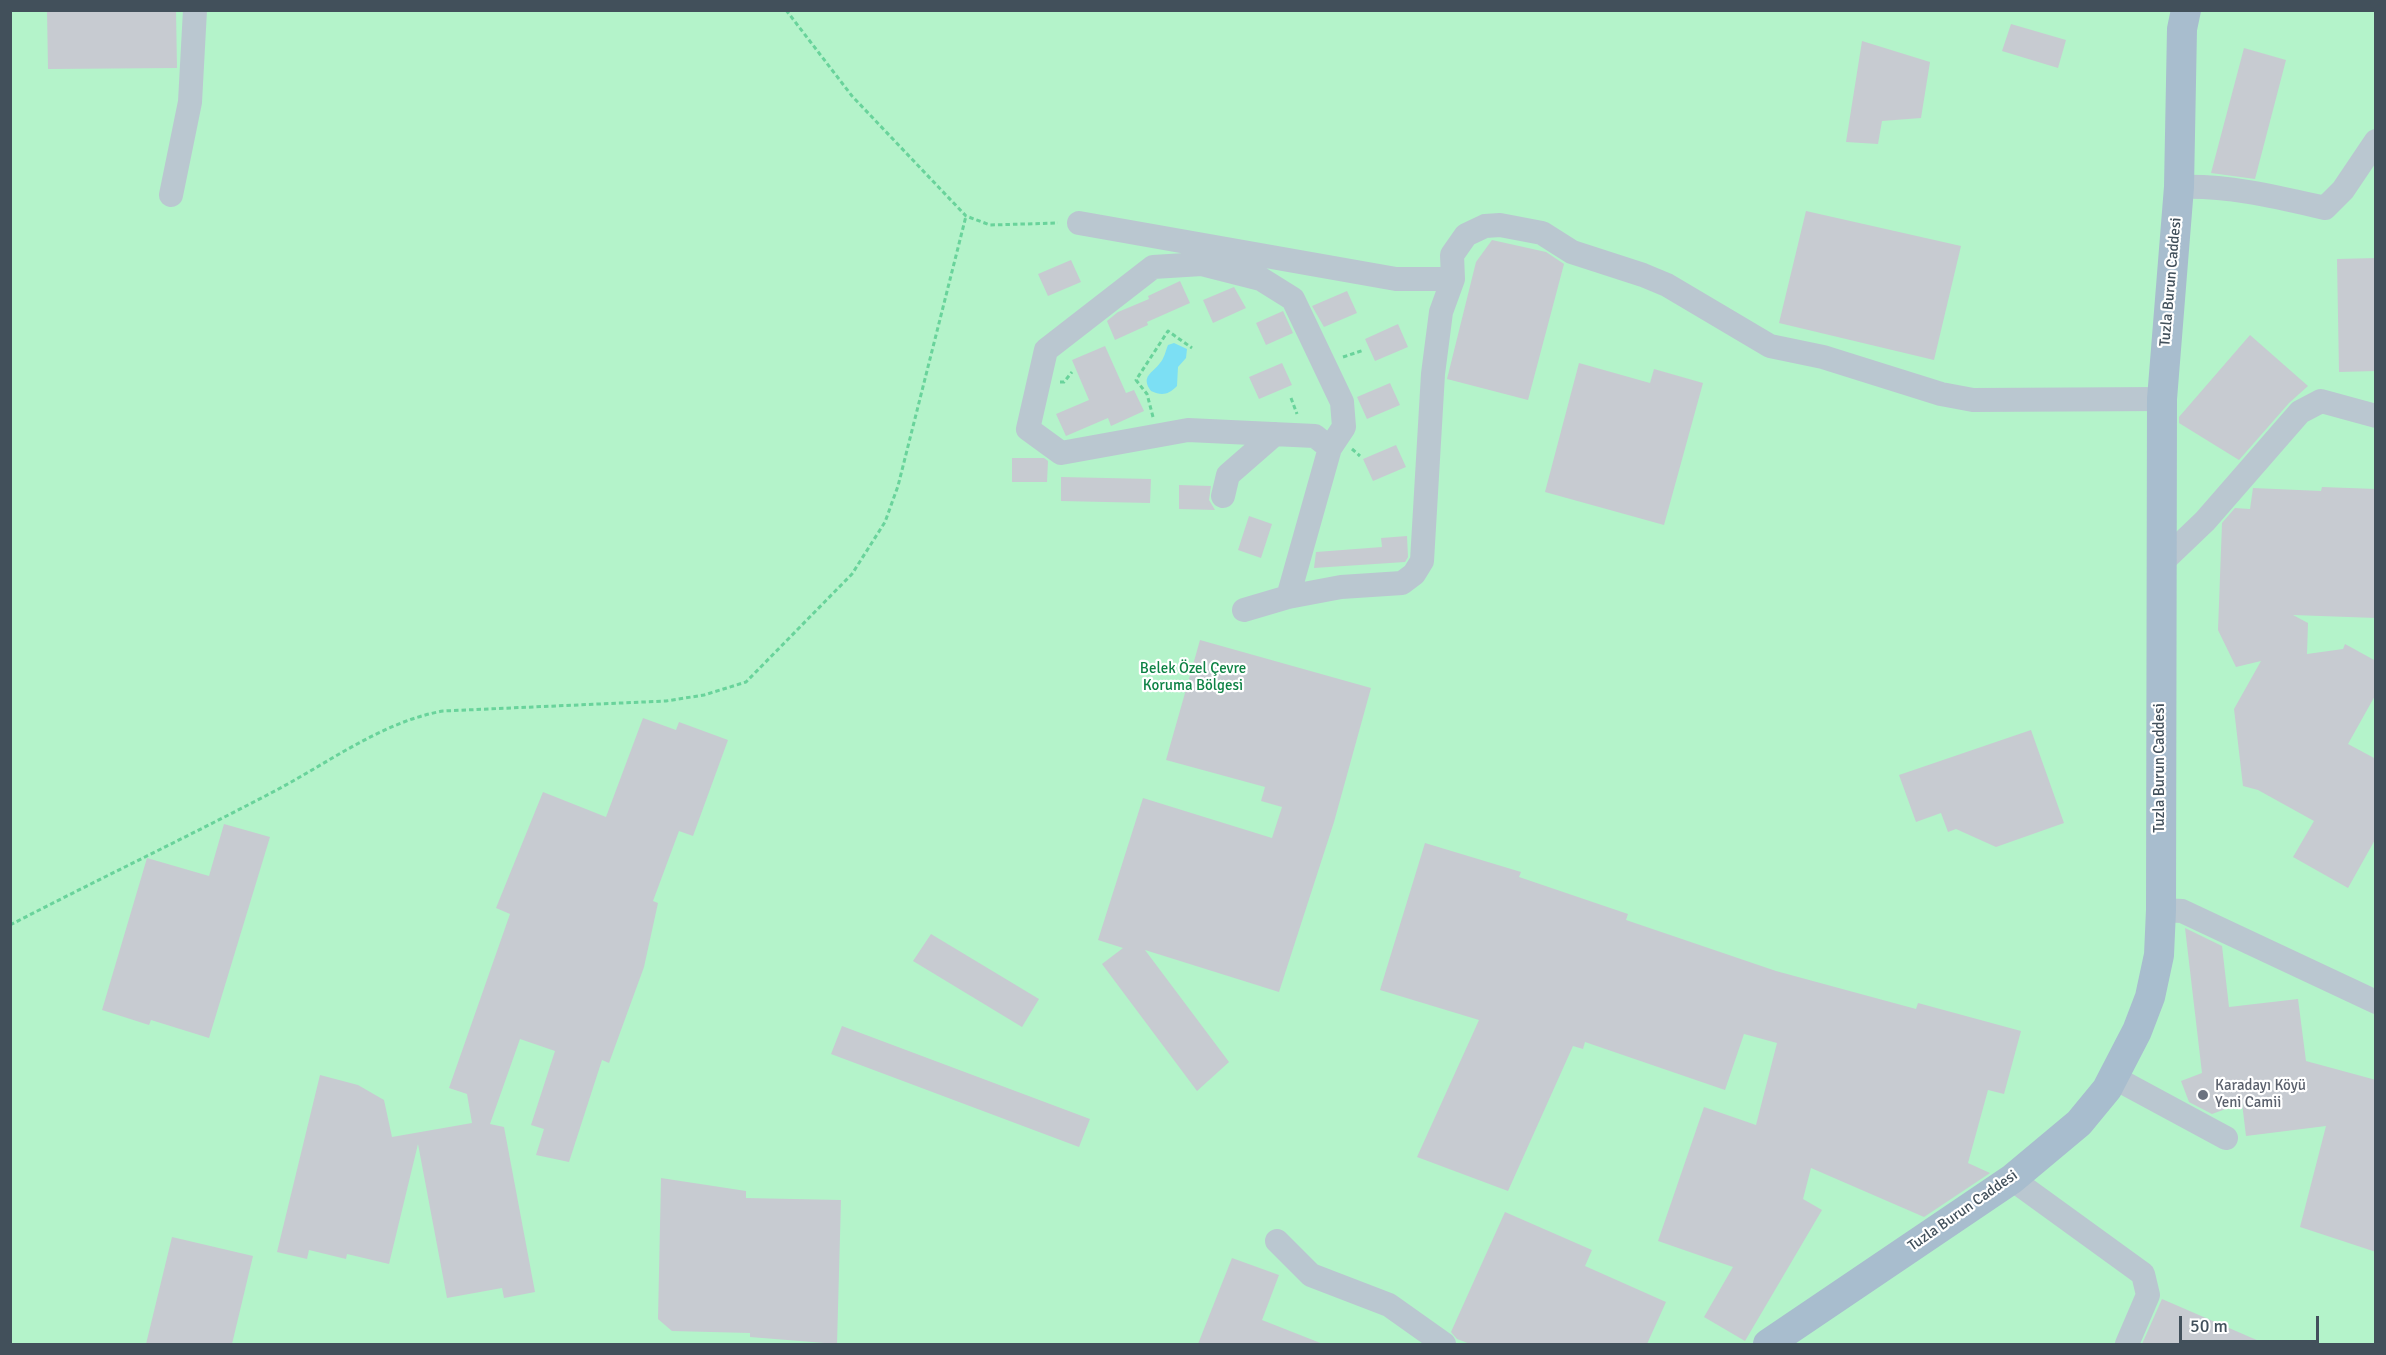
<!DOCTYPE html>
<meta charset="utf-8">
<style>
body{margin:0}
#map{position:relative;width:2386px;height:1355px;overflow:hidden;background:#efebeb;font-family:Signika,sans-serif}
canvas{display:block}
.frame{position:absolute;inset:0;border:12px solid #42505b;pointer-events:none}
.scale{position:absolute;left:2179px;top:1316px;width:140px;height:27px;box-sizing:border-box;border:3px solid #42505b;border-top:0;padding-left:8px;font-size:18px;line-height:21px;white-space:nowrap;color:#42505b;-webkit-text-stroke:4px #fff;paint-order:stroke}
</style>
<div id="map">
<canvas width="2386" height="1355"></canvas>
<div class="frame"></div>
<div class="scale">50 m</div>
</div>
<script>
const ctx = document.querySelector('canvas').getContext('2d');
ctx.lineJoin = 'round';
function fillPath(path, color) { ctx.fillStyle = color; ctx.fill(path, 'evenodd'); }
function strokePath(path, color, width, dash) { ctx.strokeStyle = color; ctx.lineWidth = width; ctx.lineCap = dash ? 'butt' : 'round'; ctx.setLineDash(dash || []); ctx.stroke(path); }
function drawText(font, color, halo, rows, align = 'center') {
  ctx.font = font + ' Signika,sans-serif'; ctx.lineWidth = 4.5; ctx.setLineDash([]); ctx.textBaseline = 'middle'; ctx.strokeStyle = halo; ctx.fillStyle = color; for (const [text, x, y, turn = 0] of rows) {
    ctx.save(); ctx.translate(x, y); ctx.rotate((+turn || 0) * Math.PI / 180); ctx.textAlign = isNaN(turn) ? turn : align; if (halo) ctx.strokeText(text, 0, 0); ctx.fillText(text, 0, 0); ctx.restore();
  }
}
fillPath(new Path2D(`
 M11,11H2375V1344H11Z`), '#b4f3ca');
fillPath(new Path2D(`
 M1174,343L1187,349L1186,358L1178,367L1177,386C1168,395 1162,396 1151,391C1140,376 1153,373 1160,363C1164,359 1166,350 1168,345Z`), '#7cdff4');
fillPath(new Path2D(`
 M47,10H176L177,68L48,69Z
 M2011,24L2066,40L2058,68L2002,51Z
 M1862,41L1930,62L1921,118L1882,121L1878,144L1846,142Z
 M2244,48L2286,60L2255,179L2211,173Z
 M1806,211L1961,246L1934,360L1779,323Z
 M1492,240L1546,252L1564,264L1528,400L1447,379L1476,262Z
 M2376,258V371L2339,372L2337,259Z
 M1071,260L1081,282L1048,296L1038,274Z
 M1180,281L1190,303L1147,322L1148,325L1115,340L1107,321L1118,312L1149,299L1148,296Z
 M1234,287L1246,308L1213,323L1203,300Z
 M1347,291L1357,313L1324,327L1312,306Z
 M1283,311L1293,333L1266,345L1256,323Z
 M1398,324L1408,347L1375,361L1365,339Z
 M2250,335L2308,386L2289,403L2239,460L2179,423V417Z
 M1105,346L1126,393L1134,390L1144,411L1111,426L1108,418L1066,436L1056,414L1089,400L1072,360Z
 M1282,363L1292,385L1259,399L1249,377Z
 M1579,363L1650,383L1654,369L1703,383L1664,525L1545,492Z
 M1390,383L1400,405L1367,419L1357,397Z
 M1396,445L1406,467L1373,481L1363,459Z
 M1012,458H1044L1048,461L1047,482H1012Z
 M1061,477L1151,479L1150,503L1061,501Z
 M1179,485L1211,486L1209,500L1215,510L1179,509Z
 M2322,487L2376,489V618L2293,615L2308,623L2307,654L2343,649L2345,644L2376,661V694L2348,744L2376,759V838L2348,888L2293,857L2314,821L2258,790L2243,786L2234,709L2261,661L2236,667L2218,630L2222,523L2235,508L2250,509L2253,488L2321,491Z
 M1249,516L1272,524L1261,558L1238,550Z
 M1407,536L1408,557L1405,562L1314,568L1316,552L1382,547L1381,538Z
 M1200,640L1371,688L1334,822L1279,992L1145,950L1229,1062L1197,1091L1102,964L1123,948L1098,940L1143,798L1272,838L1282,807L1261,801L1265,787L1166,760Z
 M643,718L676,730L679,722L728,740L693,836L679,831L653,901L658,903L644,967L609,1063L602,1060L569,1162L536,1155L544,1129L531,1125L555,1051L520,1039L490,1124L504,1127L535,1292L504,1298L502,1288L447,1298L418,1144L389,1264L347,1254L346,1259L309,1250L307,1259L277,1252L320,1075L358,1085L384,1100L392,1137L472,1123L467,1094L449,1088L510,914L496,908L543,792L606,817Z
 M2031,730L2064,823L1996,847L1956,829L1948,832L1941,813L1916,822L1899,775Z
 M224,824L270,837L209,1038L151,1020L149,1025L102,1010L147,858L209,876Z
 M1425,843L1521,872L1519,877L1628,914L1626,920L1776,971L1916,1009L1918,1003L2021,1031L2004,1094L1988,1090L1968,1163L1990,1173L1924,1217L1811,1168L1803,1199L1822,1210L1745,1341L1704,1317L1733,1267L1658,1241L1704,1107L1756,1125L1777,1043L1744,1034L1725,1090L1585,1042L1583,1049L1573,1046L1508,1191L1417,1157L1479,1020L1380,990Z
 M2185,928L2222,946L2229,1007L2298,999L2306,1061L2376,1080V1252L2300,1227L2326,1126L2246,1136L2242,1103L2212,1114L2189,1102L2181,1081L2202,1073Z
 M931,934L1039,999L1022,1027L913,961Z
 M842,1026L1090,1119L1079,1147L831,1054Z
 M661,1178L746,1191V1198L841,1200L837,1344L750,1337V1333L672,1331L658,1319Z
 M1505,1212L1592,1250L1585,1266L1666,1302L1647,1344H1470L1457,1339L1451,1332Z
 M172,1237L253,1256L232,1344H146Z
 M1232,1258L1279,1275L1262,1320L1323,1344H1198Z
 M2162,1299L2266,1344H2142Z`), '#c7cbd1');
strokePath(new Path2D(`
 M786,10L852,96L966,216L990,225L1058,223
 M1343,357L1364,350
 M1060,382H1064L1072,372
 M1291,398L1297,414
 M1153,417L1147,394L1136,380L1168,331L1192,348
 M1352,449L1360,456
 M10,925C97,880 185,838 271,793C327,764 381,722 443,711L666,701L704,695L746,682L852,574L885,522L898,486L966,216`), '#69d39b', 3, [4.5, 3]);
strokePath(new Path2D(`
 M2179,187C2228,185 2277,197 2325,208L2343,190L2376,141
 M171,195L190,102L195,10
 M1079,223L1396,279H1453
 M1223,496L1228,475L1275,434
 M2160,564L2205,521L2300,412L2321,401L2376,416
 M1288,597L1330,448L1344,427L1342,402L1293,299L1261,279L1202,264L1153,267L1046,350L1028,429L1061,453L1188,430L1315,436L1330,448
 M1244,610L1288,597L1341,587L1402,583L1414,574L1422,561L1433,374L1441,312L1453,279L1452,255L1466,235L1485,226L1500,225L1542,233L1572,252L1643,275L1667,285L1770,346L1823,357L1941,394L1973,400L2162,399
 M2161,910L2182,911L2376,1002
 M2113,1077L2226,1138
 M2012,1179L2143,1274L2148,1295L2127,1344
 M1277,1241L1311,1275L1389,1305L1444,1344`), '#bac7d0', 24);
strokePath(new Path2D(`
 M1768,1344L2012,1179L2079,1123L2107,1089L2137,1031L2150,997L2159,955L2161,910L2162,399L2179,187L2182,29L2186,10`), '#a8bdce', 30);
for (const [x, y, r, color] of [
 [2203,1095,6,"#6b7280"]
]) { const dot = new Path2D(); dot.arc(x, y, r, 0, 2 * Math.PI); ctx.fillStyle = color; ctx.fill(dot); strokePath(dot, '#fff', 2); }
drawText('15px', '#42505b', '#fff', [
 ["Tuzla Burun Caddesi",2171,282,-85],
 ["Tuzla Burun Caddesi",2160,768,-90],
 ["Tuzla Burun Caddesi",1963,1211,-35]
]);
drawText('15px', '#0d8244', '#fff', [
 ["Belek Özel Çevre",1193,669],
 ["Koruma Bölgesi",1193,686]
]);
drawText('15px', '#5b616d', '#fff', [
 ["Karadayı Köyü",2215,1086],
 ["Yeni Camii",2215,1103]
], 'left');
</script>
